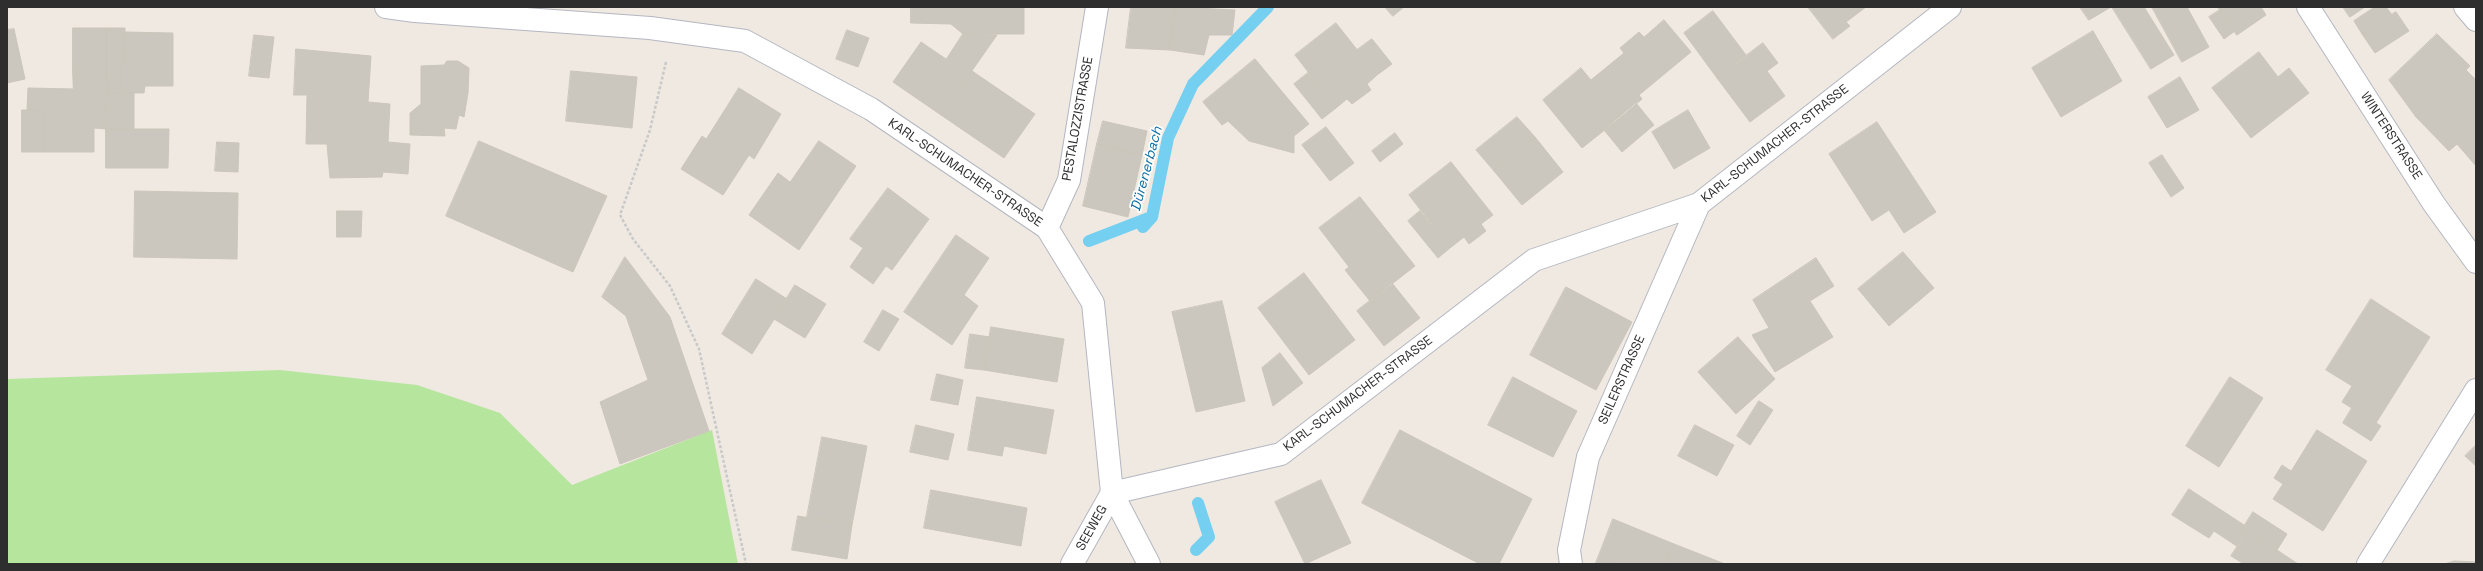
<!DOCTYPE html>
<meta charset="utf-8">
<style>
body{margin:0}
#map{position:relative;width:2483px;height:571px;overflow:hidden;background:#efe9e1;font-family:"Space Grotesk",sans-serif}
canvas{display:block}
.frame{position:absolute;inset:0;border:8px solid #2e2e2e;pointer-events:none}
</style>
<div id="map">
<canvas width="2483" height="571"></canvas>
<div class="frame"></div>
</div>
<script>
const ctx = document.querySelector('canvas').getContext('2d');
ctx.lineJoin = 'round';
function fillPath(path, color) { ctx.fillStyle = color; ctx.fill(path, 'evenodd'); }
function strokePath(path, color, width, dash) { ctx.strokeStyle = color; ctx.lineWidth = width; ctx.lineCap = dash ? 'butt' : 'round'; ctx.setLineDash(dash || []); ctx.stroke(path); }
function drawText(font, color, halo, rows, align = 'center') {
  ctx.font = font + ' "Space Grotesk",sans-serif'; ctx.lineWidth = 3.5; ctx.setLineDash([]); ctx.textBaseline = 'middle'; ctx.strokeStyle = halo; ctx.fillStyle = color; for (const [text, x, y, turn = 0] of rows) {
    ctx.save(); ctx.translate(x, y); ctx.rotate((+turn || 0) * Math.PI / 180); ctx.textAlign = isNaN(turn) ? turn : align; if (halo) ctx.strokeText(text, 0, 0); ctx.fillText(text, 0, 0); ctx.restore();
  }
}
fillPath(new Path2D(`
 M280,370L417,385L500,413L572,485L712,430L738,564H7V379Z`), '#b6e59e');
strokePath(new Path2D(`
 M1143,227L1152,217L1168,138L1193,84L1268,7
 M1089,241L1151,217
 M1196,550L1209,537L1198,503`), '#75cff0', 12);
const building = new Path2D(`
 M911,7H1024V34H963L951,24L911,23Z
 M1131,7H1175L1170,50L1126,48Z
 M1175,7L1235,10L1232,35H1209L1204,55L1170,50Z
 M1385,7H1404L1393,16Z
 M1808,7H1866L1846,22L1850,26L1833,39Z
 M2080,7H2111L2089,20Z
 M2112,7H2144L2174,55L2151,69Z
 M2152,7H2187L2209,47L2182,62Z
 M2218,7H2261L2266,15L2237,35Z
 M2343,7H2365L2350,17Z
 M2375,7H2386L2392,15L2362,34L2354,21Z
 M2220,10L2235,31L2224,39L2209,17Z
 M1713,11L1746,55L1717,78L1684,33Z
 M2396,12L2409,31L2375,53L2362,34Z
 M1664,20L1691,52L1639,95L1642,99L1621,117L1591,80L1624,53L1620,48L1639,32L1644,37Z
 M1336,23L1377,75L1367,84L1371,90L1352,104L1347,99L1336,108L1295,55Z
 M73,28H107V72H73Z
 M107,28H125V63H121V93H107Z
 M14,29L25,79L7,83V30Z
 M847,30L869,38L858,67L836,59Z
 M2093,31L2122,81L2061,117L2032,68Z
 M125,32L173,33V86H145L144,93H121V63H125Z
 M963,34L997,35L941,115L893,82L921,42L946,59Z
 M2437,34L2470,66L2416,117L2389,80Z
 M254,35L274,37L269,78L249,76Z
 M1372,39L1392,64L1377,75L1357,50Z
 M1763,43L1778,63L1767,71L1785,96L1750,122L1717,78Z
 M296,49L371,56L368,102L390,104L388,142L410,144L408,174L383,172L382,177L330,178L327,144H306L307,95H294Z
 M2259,52L2278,77L2289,68L2309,93L2251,138L2212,88Z
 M1255,59L1309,124L1294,136V153L1249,141L1228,121L1222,125L1203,102Z
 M447,61H458L469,68L468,93L464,117L459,115L456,129L444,128L445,136L410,135V113L421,104V66L444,65Z
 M1581,68L1621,117L1582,148L1543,100Z
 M2466,70L2476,80V166L2457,144L2449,151L2416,117Z
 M571,71L637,77L632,128L566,121Z
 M972,71L1035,114L1004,158L941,115Z
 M73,72H107L106,129L94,128V152H45V110H27L28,88L73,89Z
 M1308,73L1336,108L1322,119L1294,84Z
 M2180,77L2199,110L2167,128L2148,97Z
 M739,88L781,114L754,159L749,155L723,195L681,169L702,136L706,139Z
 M107,93H134V129H106Z
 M1636,103L1654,125L1622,152L1604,130Z
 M22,110H45V152H22Z
 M1688,110L1710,148L1674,169L1652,132Z
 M1517,117L1535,137L1494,171L1476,150Z
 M1103,121L1147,131L1142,155L1097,144Z
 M1877,122L1936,212L1904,233L1889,210L1872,221L1829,154Z
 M1326,127L1354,163L1330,181L1302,145Z
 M106,129H169L168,168H106Z
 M1395,133L1403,144L1380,162L1372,151Z
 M1535,137L1563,172L1522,205L1494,171Z
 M479,141L607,196L573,272L446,216Z
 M819,141L856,166L799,250L749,215L778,173L790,182Z
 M217,142L239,143L238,172L215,171Z
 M1097,144L1142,155L1128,217L1083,206Z
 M2162,155L2184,188L2171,197L2149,163Z
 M1451,162L1493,215L1481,224L1486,231L1469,244L1464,237L1450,248L1409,195Z
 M888,188L929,219L892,270L886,266L873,284L850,267L863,248L850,239Z
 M135,191L238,193L237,259L134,257Z
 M1360,197L1415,266L1370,301L1345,270L1349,267L1319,228Z
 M337,211H362L361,237H337Z
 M1420,211L1450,248L1438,258L1408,221Z
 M956,235L989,258L964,295L978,306L952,345L904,312Z
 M1903,252L1934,288L1889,326L1858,289Z
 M625,257L670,317L709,431L620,464L600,402L648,380L626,316L602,297Z
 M1816,258L1834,286L1810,301L1833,337L1775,372L1752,335L1769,328L1753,300Z
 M1304,273L1355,340L1309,375L1258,308Z
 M756,279L787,299L752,354L722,334Z
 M1392,283L1420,318L1384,346L1357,311Z
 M795,285L826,304L805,338L774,319Z
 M1566,287L1632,322L1596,390L1530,355Z
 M2371,299L2430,337L2376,423L2342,402L2352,386L2326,370Z
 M1222,301L1245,401L1196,412L1172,312Z
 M883,310L899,319L879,351L864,342Z
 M991,327L1064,339L1057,382L984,370Z
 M970,334L990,337L984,370L965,368Z
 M1738,337L1775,379L1736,414L1698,372Z
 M1280,353L1303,383L1273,406L1262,368Z
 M937,374L963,380L958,405L931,400Z
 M1513,377L1577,411L1553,457L1488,425Z
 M2230,377L2263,398L2219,467L2186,446Z
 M977,397L1054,410L1046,454L1004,446L1002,456L968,450Z
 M1759,401L1773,410L1750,445L1737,436Z
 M2352,408L2381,426L2371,441L2343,423Z
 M916,425L954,434L948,460L910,452Z
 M1695,425L1734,445L1717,476L1678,456Z
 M1400,430L1532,499L1499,564H1480L1362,503Z
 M2317,430L2367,461L2323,531L2273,499L2283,484L2274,478L2282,465L2291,471Z
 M822,437L867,446L852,525L807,517Z
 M2476,445V466L2465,456Z
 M1321,480L1351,543L1305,564L1275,502Z
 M2189,489L2244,525L2243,528L2248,531L2238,547L2214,531L2209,538L2172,515Z
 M931,490L1027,508L1021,546L924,528Z
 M2253,512L2287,534L2277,550L2243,528Z
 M798,516L852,525L847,559L792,550Z
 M1613,519L1674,544L1665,564L1596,563Z
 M2248,531L2277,550L2298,564H2244L2231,556Z
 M1674,544L1725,564H1665Z
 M2454,561L2476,562V564H2445Z`);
fillPath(building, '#cbc7bf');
strokePath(building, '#cbc5ba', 1);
const minor = new Path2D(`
 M386,7L415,11L650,28L745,41L871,109L1047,228L1093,303L1112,493L1149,564
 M2308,7L2434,204L2476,262
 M2465,7L2476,20
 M1047,228L1069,180L1097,7
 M1112,493L1281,454L1534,260L1699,204L1950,7
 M1072,564L1112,493
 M1571,564L1569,550L1588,457L1699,204
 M2368,564L2476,390`);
strokePath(minor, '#b4b7c1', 24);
strokePath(new Path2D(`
 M666,62L650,130L620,215L633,239L670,286L699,349L746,564`), '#c9c9c9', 2.5, [3, 2]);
strokePath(minor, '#fff', 22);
drawText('13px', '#2e2e2e', '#fff', [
 ["PESTALOZZISTRASSE",1078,119,-80],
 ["WINTERSTRASSE",2391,136,57],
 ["KARL-SCHUMACHER-STRASSE",1775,144,-38],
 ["KARL-SCHUMACHER-STRASSE",965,173,34],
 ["SEILERSTRASSE",1622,380,-66],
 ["KARL-SCHUMACHER-STRASSE",1358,394,-37],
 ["SEEWEG",1092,528,-61]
]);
drawText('italic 14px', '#0d6fa3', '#fff', [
 ["Dürenerbach",1147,169,-75]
]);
</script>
